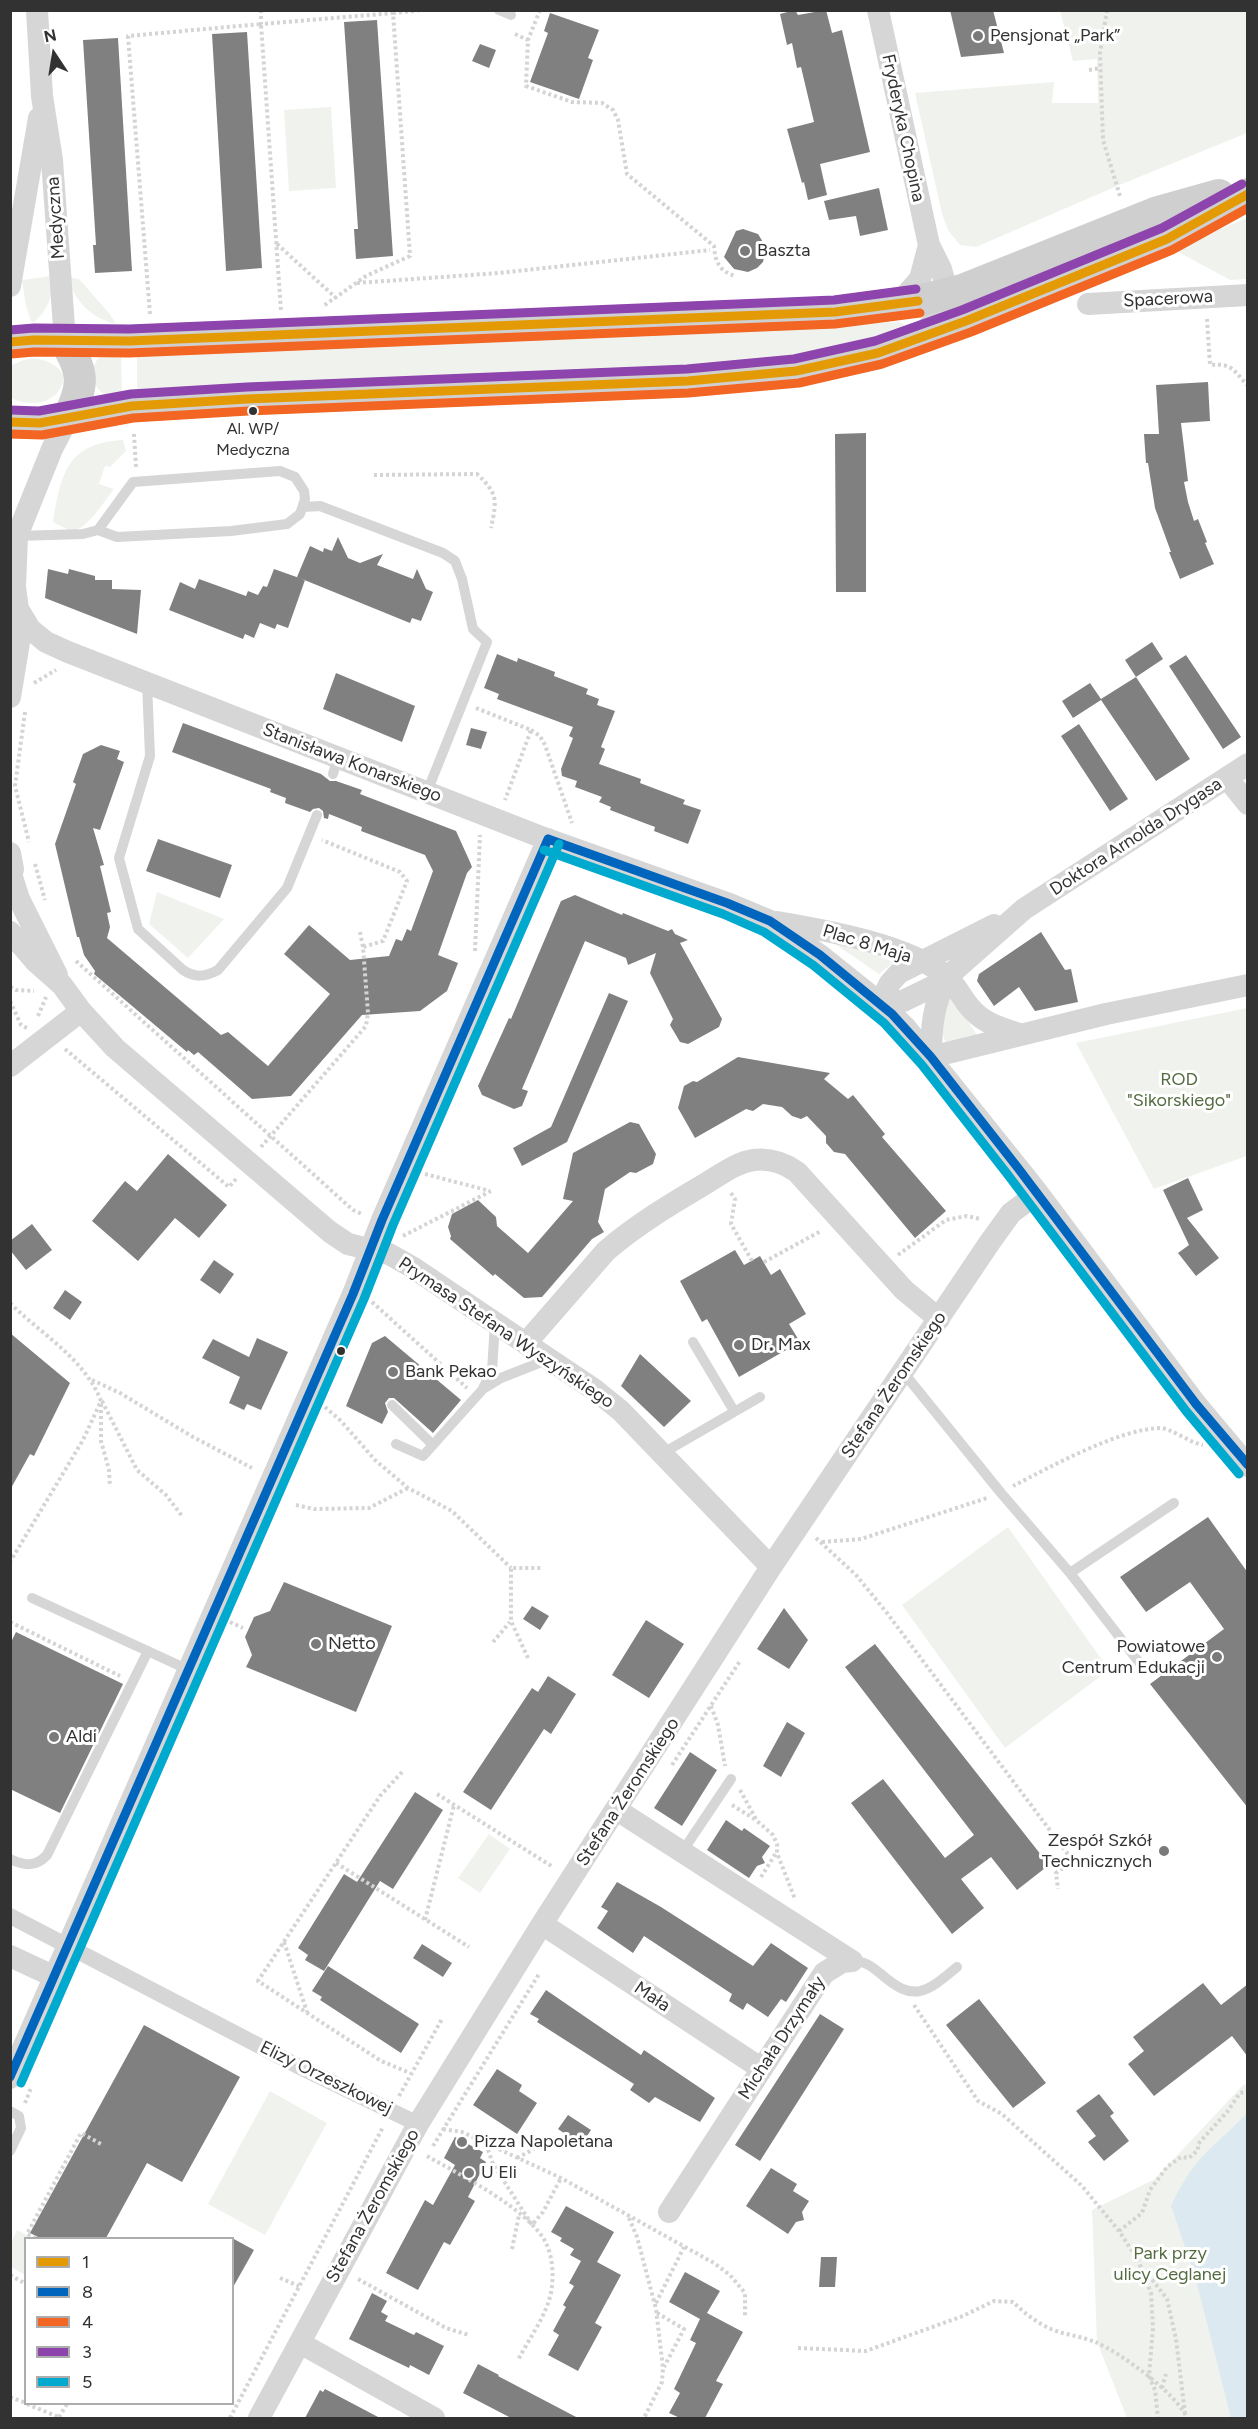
<!DOCTYPE html>
<meta charset="utf-8">
<style>
body{margin:0}
#map{position:relative;width:1258px;height:2429px;overflow:hidden;background:#fff;font-family:Figtree,sans-serif}
canvas{display:block}
.frame{position:absolute;inset:0;border:12px solid #323232;pointer-events:none}
.legend{position:absolute;left:24px;top:2237px;width:210px;height:168px;box-sizing:border-box;background:#fff;border:2px solid #adadad;margin:0;padding:8px 10px;list-style:none;font-size:18px;color:#323232}
.legend li{display:flex;align-items:center;gap:12px;height:30px}
.legend b{width:30px;border:2px solid #adadad}
.north{position:absolute;left:24px;top:24px;width:60px;height:60px;-webkit-text-stroke:4px #fff;paint-order:stroke;rotate:348deg;font-size:16px;font-weight:700;line-height:24px;text-align:center;color:#323232}
.north::after{content:'';display:block;margin:auto;width:21px;height:27px;background:#323232;clip-path:polygon(50% 0,100% 100%,50% 72%,0 100%)}
</style>
<div id="map">
<canvas width="1258" height="2429"></canvas>
<div class="frame"></div>
<ul class="legend">
<li><b style="height:8px;background:#e39a05"></b>1</li>
<li><b style="height:8px;background:#0065bd"></b>8</li>
<li><b style="height:8px;background:#f26522"></b>4</li>
<li><b style="height:8px;background:#8e44ad"></b>3</li>
<li><b style="height:8px;background:#00a9ce"></b>5</li>
</ul>
<div class="north">N</div>
</div>
<script>
const ctx = document.querySelector('canvas').getContext('2d');
ctx.lineJoin = 'round';
function fillPath(path, color) { ctx.fillStyle = color; ctx.fill(path, 'evenodd'); }
function strokePath(path, color, width, dash) { ctx.strokeStyle = color; ctx.lineWidth = width; ctx.lineCap = dash ? 'butt' : 'round'; ctx.setLineDash(dash || []); ctx.stroke(path); }
function drawText(font, color, halo, rows, align = 'center') {
  ctx.font = font + ' Figtree,sans-serif'; ctx.lineWidth = 6; ctx.setLineDash([]); ctx.textBaseline = 'middle'; ctx.strokeStyle = halo; ctx.fillStyle = color; for (const [text, x, y, turn = 0] of rows) {
    ctx.save(); ctx.translate(x, y); ctx.rotate((+turn || 0) * Math.PI / 180); ctx.textAlign = isNaN(turn) ? turn : align; if (halo) ctx.strokeText(text, 0, 0); ctx.fillText(text, 0, 0); ctx.restore();
  }
}
fillPath(new Path2D(`
 M1060,11H1247V133L1117,186L976,247L960,245L948,230L942,214L915,93L1054,82L1052,103H1098L1097,59L1073,61Z
 M331,107L336,188L289,191L284,110Z
 M1247,218V279L1230,280L1173,249Z
 M52,276C54,294 48,311 34,322L31,321L26,306L22,280Z
 M68,277L79,279L109,313L116,324C91,318 74,301 68,277Z
 M899,322L904,324V331L773,362L137,395V353Z
 M121,354L122,395C117,395 112,396 107,395C92,391 87,364 102,356C107,353 115,354 121,354Z
 M33,358C47,360 58,364 64,377C60,404 32,408 11,398L10,366L21,361Z
 M123,440L126,451L110,467L105,466L99,484L114,489C106,499 88,528 75,530C67,531 59,525 53,522C61,474 67,443 123,440Z
 M157,892L224,919L188,958L149,924Z
 M837,941L894,962L879,974L832,942Z
 M950,993L975,1032L977,1036L946,1042C937,1031 947,1007 950,993Z
 M1247,1008V1156L1154,1189L1076,1043Z
 M1008,1527L1109,1670L1005,1748L902,1605Z
 M489,1834L510,1849L480,1893L458,1878Z
 M1247,2083V2418H1127L1097,2342L1092,2210L1155,2179L1242,2086Z
 M270,2091L327,2123L265,2235L208,2204Z
 M17,2230L33,2238H26L25,2275L11,2267V2243Z`), '#f0f3ed');
fillPath(new Path2D(`
 M1247,2113V2418H1231L1195,2276L1171,2206C1179,2188 1188,2173 1201,2158C1215,2142 1233,2129 1247,2113Z`), '#dde9f1');
fillPath(new Path2D(`
 M795,10L798,15L826,10L832,33L842,30L870,152L820,164L827,195L808,200L804,182L802,183L787,129L814,122L801,67L797,68L792,43L787,45L780,14Z
 M950,10H993L1004,53L961,57Z
 M550,13L599,30L588,58L593,60L579,99L530,82L548,33L544,31Z
 M377,20L393,256L356,259L354,229H358L344,22Z
 M247,32L262,268L226,271L212,34Z
 M118,38L132,271L95,273L93,245H96L83,40Z
 M480,44L496,50L489,68L472,61Z
 M879,188L888,230L860,236L856,216L829,220L824,201Z
 M743,229L758,234L766,247L763,262L757,268L748,272L734,269L724,257L736,231Z
 M1208,382L1210,421L1181,423L1188,481L1184,482L1188,502L1194,521L1198,519L1207,542L1205,543L1214,564L1180,579L1169,552H1171L1155,508L1148,463H1146L1144,434H1159L1156,385Z
 M866,433V592H836L835,434Z
 M338,537L348,558L360,563L383,554L377,565L413,579L417,569L426,589L433,592L421,621L412,618L410,623L297,577L310,546L323,552L324,548L332,551Z
 M48,569L68,574L69,569L95,576V580H112V589L141,590L137,634L45,598Z
 M274,569L305,580L288,628L277,624L275,629L260,623L254,638L245,634L243,639L169,610L180,582L195,589L199,579L246,596L248,591L258,595L263,586L267,587Z
 M1152,642L1163,659L1136,677L1190,759L1156,781L1101,700L1073,718L1062,701L1090,683L1101,699L1136,677L1125,660Z
 M497,654L517,662L518,658L555,672L554,676L588,689L586,694L599,699L597,705L615,711L601,747L605,749L599,764L641,779L640,783L685,800L683,804L701,810L688,844L654,831L655,827L610,810L611,807L599,802L602,797L575,787L577,781L562,776L561,769L573,738L569,736L573,727L497,699L499,694L484,688Z
 M1186,655L1241,737L1223,749L1169,666Z
 M336,673L415,706L402,742L323,709Z
 M183,723L321,774L330,781H336L362,790L360,794L456,831L470,862L472,867L467,873L438,955L458,963L447,991L420,1011L362,1015L291,1096L252,1099L198,1052L194,1055L188,1050L187,1052L94,974L95,971L84,955L79,937H77L55,844L76,784L73,782L83,754L101,745L120,751L117,759L124,762L100,830L93,828L104,865L100,866L111,912L107,913L110,927L107,938L221,1035L228,1032L268,1066L330,994L284,954L309,925L350,960L389,956L396,939L402,941L407,929L411,931L433,871L425,855L361,831L362,827L329,814L328,819L324,818L323,811L319,808L313,809L310,812L285,803L286,798L270,792L271,789L172,752Z
 M1079,724L1128,799L1110,811L1061,736Z
 M471,728L487,732L481,749L466,745Z
 M158,839L232,865L220,898L146,871Z
 M575,895L622,915L623,913L668,931L672,929L675,934L688,940L680,943L722,1019L719,1027L688,1044L680,1042L670,1025L673,1019L650,973L656,953L628,965L626,958L585,941L522,1089L528,1091L522,1106L514,1109L482,1095L478,1086L509,1018L511,1019L561,901Z
 M1041,932L1065,970L1071,969L1078,1002L1035,1011L1019,987L994,1006L977,981L979,974Z
 M609,993L628,1001L567,1142L522,1166L513,1148L551,1127Z
 M738,1057L830,1073L824,1079L848,1099L853,1095L885,1134L882,1137L946,1211L915,1238L845,1154L834,1152L826,1143V1136L807,1116L801,1119L792,1116L782,1107L763,1104L753,1111L746,1109L695,1138L678,1108L684,1086L693,1081L697,1082Z
 M630,1122L639,1124L656,1154L653,1164L636,1173L630,1172L605,1189L598,1222L604,1232L592,1239L542,1297L524,1298L495,1274L493,1276L450,1239L451,1236L448,1227L452,1214L478,1200L496,1217L497,1226L528,1253L573,1201L563,1199L573,1153Z
 M168,1154L227,1205L199,1238L175,1218L138,1261L92,1221L125,1181L137,1191Z
 M1188,1178L1203,1210L1187,1218L1219,1258L1196,1276L1178,1253L1189,1245L1163,1190Z
 M32,1224L52,1250L26,1270L10,1250V1241Z
 M735,1250L744,1265L760,1256L771,1275L780,1269L806,1314L789,1324L800,1342L739,1377L707,1319L702,1322L680,1281Z
 M214,1260L234,1274L220,1294L200,1280Z
 M65,1290L82,1302L70,1320L53,1308Z
 M10,1333L70,1383L34,1456L30,1454L10,1490Z
 M385,1336L461,1400L433,1433L394,1398H389L385,1403L388,1412L382,1424L346,1406L372,1343Z
 M257,1338L288,1352L261,1410L247,1404L244,1410L229,1403L240,1377L202,1358L213,1339L249,1357Z
 M640,1354L691,1401L664,1427L621,1386Z
 M1208,1517L1248,1573V1808L1150,1684L1224,1629L1190,1582L1146,1612L1120,1577Z
 M284,1582L392,1626L356,1712L246,1667L252,1655L245,1637L254,1617L270,1611Z
 M532,1606L549,1616L540,1630L523,1619Z
 M784,1608L808,1640L789,1669L757,1649Z
 M646,1620L684,1644L649,1698L612,1675Z
 M16,1632L123,1684L60,1813L10,1789V1644Z
 M875,1644L1049,1865L1017,1890L991,1857L961,1879L984,1908L952,1934L851,1803L883,1779L945,1858L974,1835L845,1667Z
 M548,1676L576,1694L551,1734L544,1729L491,1810L463,1792L532,1688L538,1692Z
 M787,1722L805,1733L781,1777L763,1766Z
 M690,1752L717,1770L682,1826L654,1808Z
 M415,1792L443,1810L393,1889L380,1881L324,1971L305,1960L308,1955L298,1948L344,1874L357,1882Z
 M726,1820L742,1831L744,1828L770,1846L762,1857L765,1863L757,1866L749,1878L707,1850Z
 M617,1882L661,1907L753,1966L771,1943L808,1968L786,2002L781,1999L768,2017L747,2003L743,2010L729,2001L732,1994L644,1936L633,1953L597,1928L608,1911L601,1907Z
 M422,1944L452,1963L443,1977L413,1958Z
 M328,1966L419,2024L401,2053L320,2000L322,1997L312,1991Z
 M1203,1983L1221,2005L1248,1984V2057L1232,2036L1154,2096L1128,2064L1144,2051L1133,2037Z
 M546,1990L641,2055L644,2050L715,2098L700,2122L655,2097L649,2103L630,2090L634,2084L537,2022L539,2019L530,2014Z
 M979,1999L1046,2083L1013,2108L946,2025Z
 M820,2014L844,2029L760,2161L735,2145Z
 M144,2025L240,2077L182,2182L147,2163L106,2238H40L30,2233Z
 M497,2069L522,2085L519,2091L537,2103L517,2134L473,2105Z
 M1099,2094L1114,2113L1110,2116L1129,2141L1104,2161L1088,2142L1096,2136L1076,2111Z
 M568,2115L591,2130L581,2145L558,2129Z
 M455,2137L483,2152L480,2158L486,2162L468,2197L475,2201L450,2245L444,2242L418,2290L386,2273L425,2200L433,2205L455,2165L444,2158Z
 M771,2168L797,2184L793,2191L809,2201L802,2212L804,2220L796,2222L788,2234L746,2206Z
 M566,2206L614,2232L597,2262L621,2275L595,2323L602,2327L578,2371L548,2355L559,2335L553,2331L566,2307L563,2305L574,2286L569,2283L581,2261L570,2255L574,2249L560,2241L562,2238L551,2232Z
 M232,2238L254,2250L232,2289Z
 M821,2257H837L835,2287H819Z
 M685,2272L720,2291L707,2313L743,2332L716,2381L723,2384L705,2418H680L669,2413L680,2393L674,2389L696,2343L690,2340L700,2319L669,2302Z
 M372,2293L387,2301L381,2312L388,2316L385,2321L414,2335L416,2332L444,2346L429,2375L410,2365L409,2368L349,2339Z
 M478,2364L499,2375L498,2376L578,2418H511L463,2393Z
 M325,2389L380,2418H305L320,2390L323,2392Z`), '#808080');
strokePath(new Path2D(`
 M261,10V24L393,13L410,256L366,276L322,307
 M540,10L528,40L526,86L572,102L602,103L613,110L618,120L627,174L714,246C715,261 719,271 735,276
 M1107,10L1100,53L1103,140L1120,196
 M393,13L423,10
 M515,34L528,40
 M1089,70L1101,68
 M277,244L336,298
 M357,283L499,273L710,250
 M150,314L128,36L261,24L281,311
 M1207,319L1210,365C1233,363 1233,370 1248,386
 M134,434L136,467
 M374,475L477,474C498,494 497,499 491,528
 M34,683L56,670
 M476,708L531,730L505,800
 M25,712L15,786L29,842
 M531,730L540,736L545,745L572,823
 M35,864L45,900
 M360,932L363,947
 M475,951L480,835
 M76,961L353,1210L362,1214
 M10,987L16,990L34,991
 M10,1001L21,1025L27,1028
 M38,1016L46,997
 M65,1049L229,1187L237,1178
 M261,1147L366,1026L368,1013L363,947L383,941L407,881L400,872L322,840
 M425,1174L490,1191
 M731,1193L735,1199L731,1224L752,1261
 M403,1236L491,1191
 M898,1255L946,1220L967,1216L980,1219
 M764,1262L821,1231
 M372,1302L467,1388
 M10,1303C41,1334 85,1359 101,1401L83,1440L10,1562
 M92,1380L120,1393L193,1437L252,1468
 M102,1401L137,1470L166,1495L182,1516
 M101,1404V1441L109,1470L110,1487
 M325,1407L341,1421L375,1460L408,1488L452,1511L511,1568
 M1013,1486C1050,1467 1119,1429 1160,1428C1171,1428 1190,1443 1203,1445
 M296,1505L314,1509L369,1508L408,1488
 M816,1538L856,1575L887,1613L1073,1861L1056,1873L1058,1889
 M822,1542L861,1539L987,1498
 M10,1622L120,1676
 M230,1622L243,1628
 M493,1642L510,1622
 M528,1658L511,1621V1568H541
 M711,1706L718,1725L725,1766
 M672,1765L740,1661
 M402,1772L380,1796L258,1981L381,2061L410,2073
 M740,1790L757,1821L773,1835L777,1844V1853L795,1899
 M437,1794L553,1867
 M732,1805L756,1820
 M336,1863L469,1947
 M761,1877L776,1853
 M425,1920L454,1805
 M284,1942L307,2012
 M914,2005L978,2101L1002,2114L1082,2186L1119,2231L1138,2260L1151,2293L1153,2328L1149,2376L1155,2390L1158,2418
 M399,2096L442,2019
 M25,2103L31,2088
 M443,2129L462,2132L561,2178L714,2263L730,2275L745,2293V2318
 M486,2144L493,2164L532,2225L543,2212L561,2178
 M433,2146L539,1974
 M427,2156C460,2175 529,2209 546,2243C553,2258 554,2277 551,2293C546,2316 529,2339 518,2360
 M517,2158L534,2149
 M629,2218L637,2237L656,2309L663,2368L662,2382L644,2418
 M1119,2231L1142,2213L1150,2190L1167,2167L1181,2157L1189,2158L1198,2150V2144L1227,2112L1240,2093L1248,2091
 M36,2238L27,2234L81,2133L101,2144
 M512,2249L519,2215
 M1145,2270L1167,2299L1176,2339L1185,2413
 M10,2275L26,2284
 M280,2278L299,2286
 M358,2279L446,2328L469,2335
 M656,2303L684,2247
 M657,2313L684,2329L664,2367
 M798,2348L866,2351L963,2316L994,2301L1013,2302C1023,2312 1037,2323 1051,2329C1065,2335 1081,2336 1095,2342C1120,2352 1177,2394 1187,2418
 M1162,2388L1166,2374
 M10,2397L26,2403
 M27,2404L61,2418
 M59,2417L67,2404
 M230,2418L383,2127`), '#d4d4d4', 4, [3, 3]);
strokePath(new Path2D(`
 M499,10L511,15
 M304,507L320,506L443,553L455,561L462,579L473,629L487,642L427,792
 M17,536L83,534L98,530L117,537L231,531L287,524L300,514L305,499L304,491L295,477L280,471L133,482L98,530
 M147,683L150,756L119,858L138,929L183,970C195,978 205,977 218,970L287,888L317,815
 M333,774L338,757
 M693,1342L734,1411
 M903,1372L1001,1493L1070,1573L1174,1503
 M483,1388L492,1371L495,1322
 M392,1405L433,1445
 M396,1444L423,1456L483,1389L501,1378L549,1359
 M663,1453L760,1397
 M1070,1573L1145,1670
 M32,1598L189,1670
 M682,1852L731,1779
 M10,1859C25,1866 36,1867 47,1855L148,1651
 M852,1961C865,1961 871,1966 881,1974C914,2003 926,1993 957,1967
 M10,2111L19,2116L21,2128L10,2151`), '#d6d6d6', 10);
strokePath(new Path2D(`
 M10,1916L296,2065L418,2124`), '#d6d6d6', 16);
strokePath(new Path2D(`
 M37,10L42,96L52,160L65,341
 M878,10L929,245L941,269L948,294L933,322L918,338
 M10,286L39,118
 M1088,304L1248,295
 M897,305L920,279L929,245
 M69,416L52,449L17,536L15,587L18,609L30,629L46,642L68,652L536,835L727,903L770,921L820,955L880,1003L905,1027L1038,1193L1196,1404L1248,1466
 M10,697L23,618
 M1227,778L1248,804
 M10,853L13,869L10,880
 M12,877L19,899L57,975
 M777,922C825,930 909,945 946,976C955,984 961,996 968,1005C982,1023 998,1027 1019,1034
 M10,932L36,962L62,985L81,1011L115,1048L330,1232L348,1244L389,1254L412,1267L595,1390L621,1411L771,1567
 M880,1003L903,1001L932,987L947,977L1024,909L1248,764
 M880,1003L890,983L899,973L994,925
 M931,1057L1106,1014L1248,985
 M931,1057C931,1029 933,1004 947,978
 M10,1066L81,1011
 M526,1343L606,1251C636,1225 671,1204 705,1184C720,1175 737,1162 754,1160C770,1158 784,1163 797,1172L904,1290L939,1319
 M617,1810L852,1961
 M542,1924L762,2069
 M10,1956L55,1977
 M10,2078L353,1294L382,1220L548,839
 M669,2212L824,1973L842,1962L852,1961
 M300,2343L434,2418
 M259,2418L418,2124L542,1924L771,1567L990,1242L1011,1213L1038,1193`), '#d6d6d6', 22);
strokePath(new Path2D(`
 M65,341C83,371 85,384 69,416
 M10,342L34,340L129,341L835,312L918,301L962,290L1155,213L1219,195
 M10,422L40,423L132,406L247,399L688,381L796,371L878,353L966,321L1167,239L1248,194`), '#cfcfcf', 32);
strokePath(new Path2D(`
 M10,342L34,340L129,341L835,312L918,301
 M10,422L40,423L132,406L247,399L688,381L796,371L878,353L966,321L1167,239L1248,194`), '#e39a05', 9);
strokePath(new Path2D(`
 M548,839L727,903L770,921L820,955L892,1014L931,1057L1018,1168L1196,1404L1248,1465
 M10,2077L353,1294L382,1220L548,839`), '#0065bd', 9);
strokePath(new Path2D(`
 M11,354L34,352L129,353L835,324L920,313
 M10,434L42,435L133,418L248,411L688,393L799,383L882,364L971,332L1172,250L1248,208`), '#f26522', 9);
strokePath(new Path2D(`
 M10,330L34,328L129,329L834,300L916,289
 M10,410L39,411L131,394L247,387L687,369L794,359L875,341L962,310L1162,228L1242,184`), '#8e44ad', 9);
strokePath(new Path2D(`
 M544,850L723,914L764,932L813,965L884,1023L922,1065L1008,1175L1186,1411L1239,1474
 M21,2083L364,1299L393,1225L559,844`), '#00a9ce', 9);
for (const [x, y, r, color] of [
 [978,36,6,"#7a7a7a"],
 [745,251,6,"#7a7a7a"],
 [253,411,5,"#323232"],
 [739,1345,6,"#7a7a7a"],
 [341,1351,5,"#323232"],
 [393,1372,6,"#7a7a7a"],
 [316,1644,6,"#7a7a7a"],
 [1217,1657,6,"#7a7a7a"],
 [54,1737,6,"#7a7a7a"],
 [1164,1851,6,"#7a7a7a"],
 [462,2142,6,"#7a7a7a"],
 [469,2173,6,"#7a7a7a"]
]) { const dot = new Path2D(); dot.arc(x, y, r, 0, 2 * Math.PI); ctx.fillStyle = color; ctx.fill(dot); strokePath(dot, '#fff', 2); }
drawText('16px', '#323232', '#fff', [
 ["Al. WP/",253,429],
 ["Medyczna",253,450]
]);
drawText('18px', '#323232', '#fff', [
 ["Pensjonat „Park”",990,36],
 ["Baszta",757,251],
 ["Dr. Max",751,1345],
 ["Bank Pekao",405,1372],
 ["Netto",328,1644],
 ["Powiatowe",1205,1647,"right"],
 ["Centrum Edukacji",1205,1668,"right"],
 ["Aldi",66,1737],
 ["Zespół Szkół",1152,1841,"right"],
 ["Technicznych",1152,1862,"right"],
 ["Pizza Napoletana",474,2142],
 ["U Eli",481,2173]
], 'left');
drawText('18px', '#323232', '#fff', [
 ["Fryderyka Chopina",903,128,78],
 ["Medyczna",56,218,-94],
 ["Spacerowa",1168,299,-3],
 ["Stanisława Konarskiego",352,763,21],
 ["Doktora Arnolda Drygasa",1136,837,-33],
 ["Plac 8 Maja",867,944,17],
 ["Prymasa Stefana Wyszyńskiego",506,1333,34],
 ["Stefana Żeromskiego",894,1385,-56],
 ["Stefana Żeromskiego",628,1792,-57],
 ["Mała",652,1997,34],
 ["Michała Drzymały",782,2038,-57],
 ["Elizy Orzeszkowej",326,2078,26],
 ["Stefana Żeromskiego",373,2206,-61]
]);
drawText('18px', '#546c41', '#fff', [
 ["ROD",1179,1080],
 ["\"Sikorskiego\"",1179,1101],
 ["Park przy",1170,2254],
 ["ulicy Ceglanej",1170,2275]
]);
</script>
